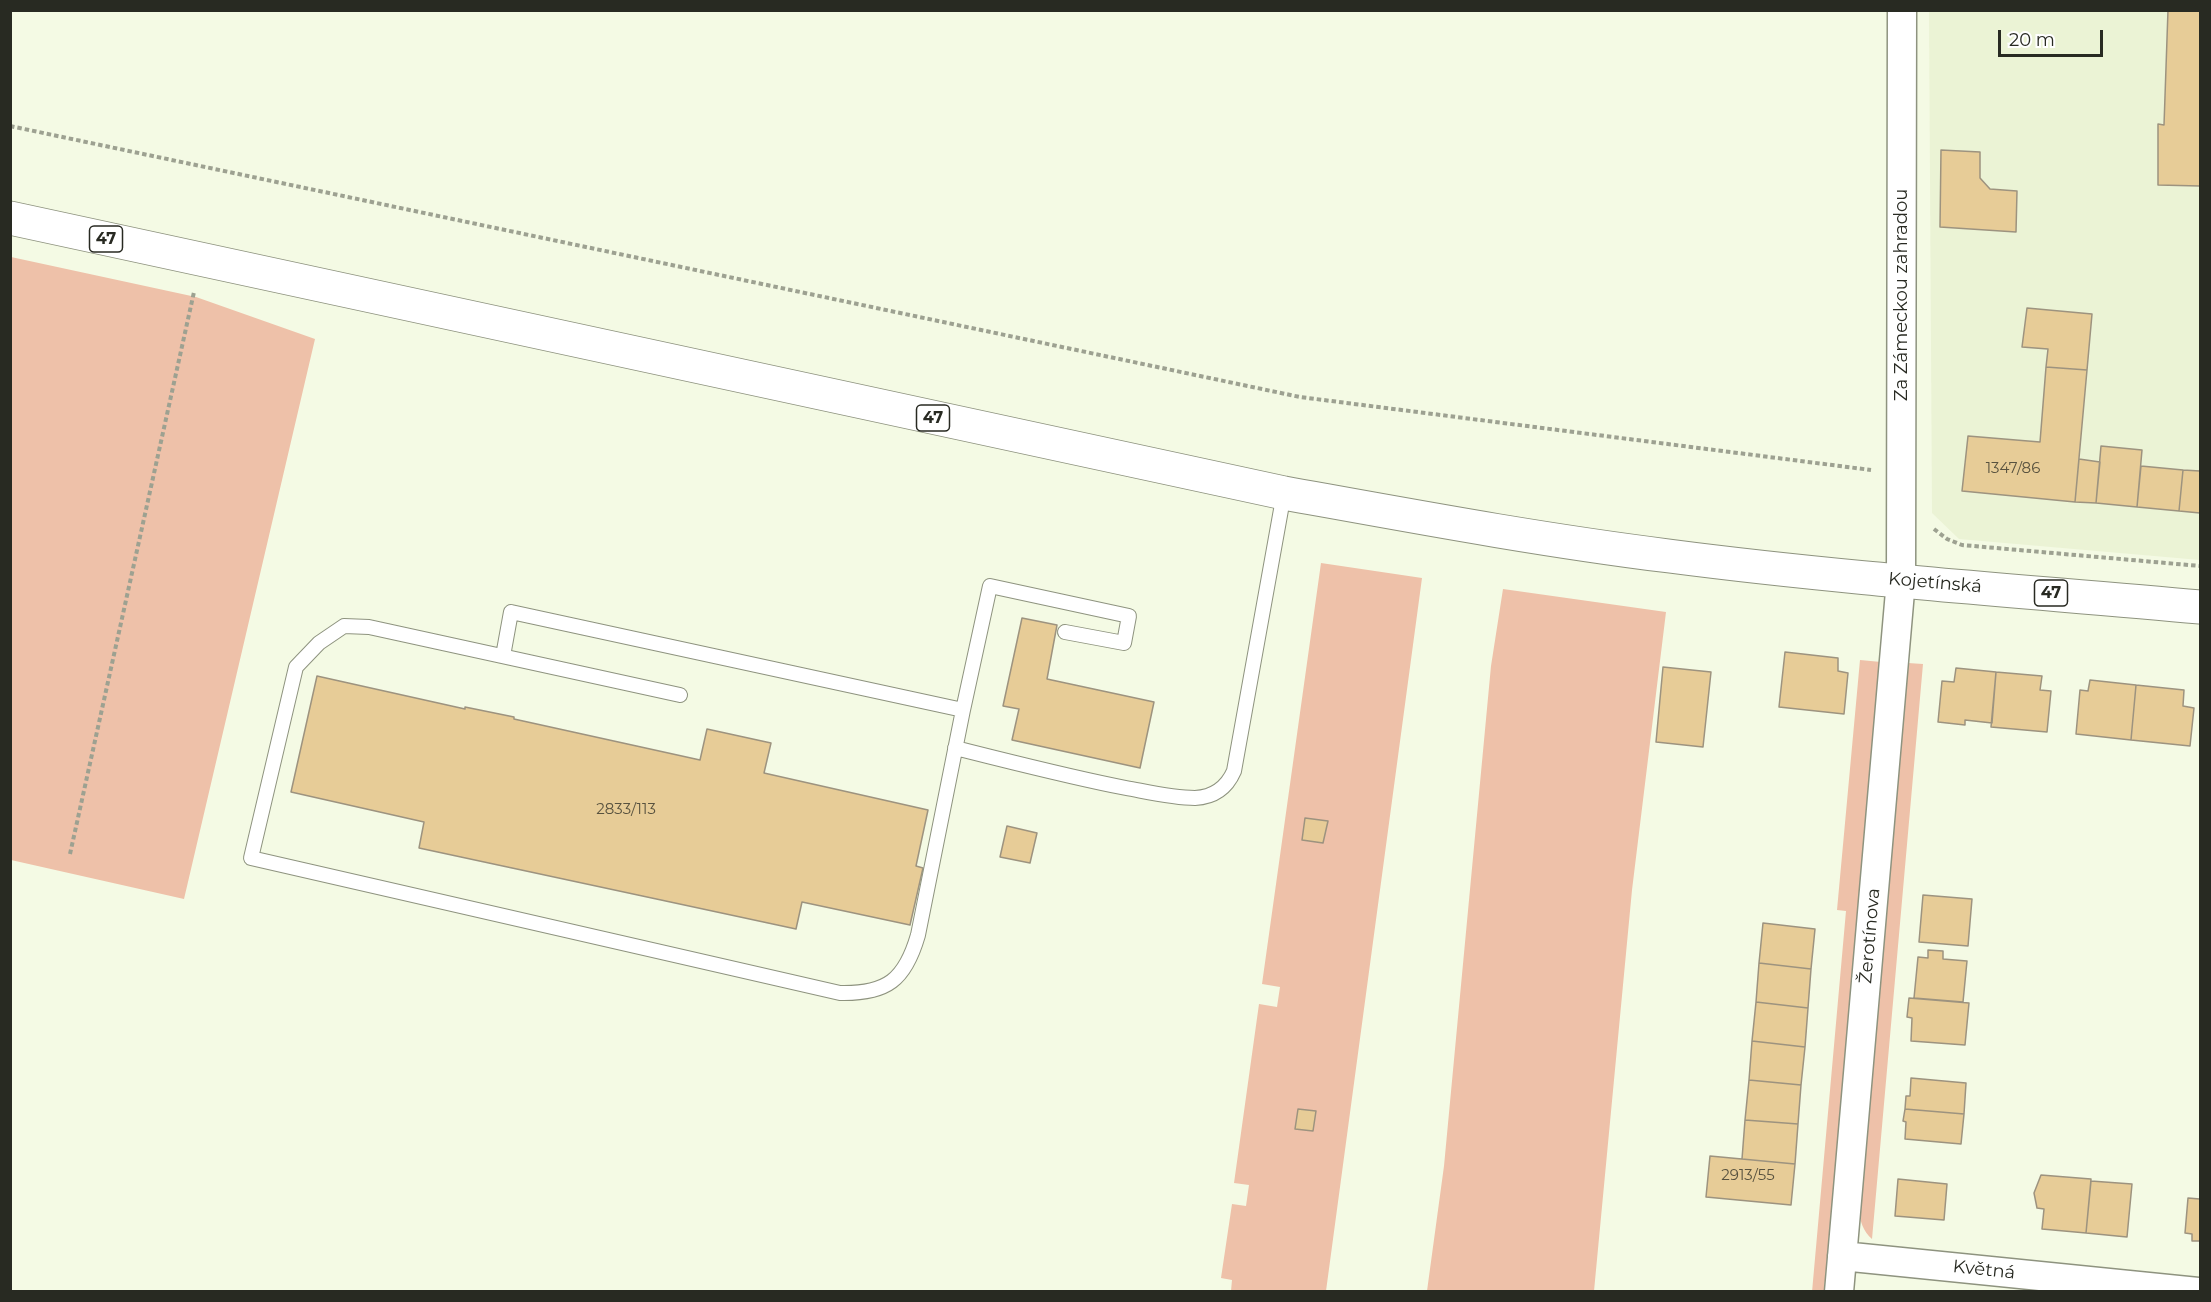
<!DOCTYPE html>
<meta charset="utf-8">
<style>
body{margin:0}
#map{position:relative;width:2211px;height:1302px;overflow:hidden;background:#f4fae4;font-family:Montserrat,sans-serif}
canvas{display:block}
.frame{position:absolute;inset:0;border:12px solid #282a22;pointer-events:none}
.scale{position:absolute;left:1998px;top:30px;width:105px;height:27px;box-sizing:border-box;border:3px solid #282a22;border-top:0;padding-left:8px;font-size:18px;line-height:21px;white-space:nowrap;color:#282a22;-webkit-text-stroke:4px #fff;paint-order:stroke}
</style>
<div id="map">
<canvas width="2211" height="1302"></canvas>
<div class="frame"></div>
<div class="scale">20 m</div>
</div>
<script>
const ctx = document.querySelector('canvas').getContext('2d');
ctx.lineJoin = 'round';
function fillPath(path, color) { ctx.fillStyle = color; ctx.fill(path, 'evenodd'); }
function strokePath(path, color, width, dash) { ctx.strokeStyle = color; ctx.lineWidth = width; ctx.lineCap = dash ? 'butt' : 'round'; ctx.setLineDash(dash || []); ctx.stroke(path); }
function drawText(font, color, halo, rows, align = 'center') {
  ctx.font = font + ' Montserrat,sans-serif'; ctx.lineWidth = 6; ctx.setLineDash([]); ctx.textBaseline = 'middle'; ctx.strokeStyle = halo; ctx.fillStyle = color; for (const [text, x, y, turn = 0] of rows) {
    ctx.save(); ctx.translate(x, y); ctx.rotate((+turn || 0) * Math.PI / 180); ctx.textAlign = isNaN(turn) ? turn : align; if (halo) ctx.strokeText(text, 0, 0); ctx.fillText(text, 0, 0); ctx.restore();
  }
}
fillPath(new Path2D(`
 M1929,11H2200V560L1959,539L1932,513Z`), '#ebf3d5');
fillPath(new Path2D(`
 M11,257L196,297L315,339L184,899L11,860Z
 M1321,563L1422,578L1326,1291H1231L1232,1280L1221,1278L1232,1204L1246,1206L1249,1185L1234,1183L1259,1004L1277,1007L1280,987L1262,984Z
 M1503,589L1666,612L1632,890L1594,1291H1427L1444,1166L1491,666Z
 M1860,660L1881,662L1824,1291L1812,1292L1846,911L1837,910Z
 M1908,663L1923,664L1872,1239C1863,1231 1860,1221 1859,1210Z`), '#eec1a9');
const building = new Path2D(`
 M2168,10H2200V186L2158,185V124L2164,125Z
 M1941,150L1980,152V178L1990,189L2017,191L2016,232L1940,227Z
 M2027,308L2092,314L2087,370L2046,367L2048,349L2022,347Z
 M2046,367L2087,370L2075,502L1962,491L1968,436L2040,442Z
 M2101,446L2142,450L2137,507L2096,503Z
 M2079,459L2100,462L2096,503L2075,502Z
 M2141,466L2183,470L2179,511L2137,507Z
 M2183,470L2200,471V513L2179,511Z
 M1022,618L1057,625L1047,679L1154,702L1140,768L1012,740L1019,709L1003,706Z
 M1785,652L1838,658V671L1848,673L1844,714L1779,707Z
 M1663,667L1711,672L1703,747L1656,742Z
 M1956,668L1996,672L1992,723L1965,720V725L1938,722L1942,681L1954,682Z
 M1996,672L2042,676L2040,690L2051,691L2047,732L1991,727Z
 M317,676L465,709V707L514,717V719L700,760L707,729L771,743L764,773L928,810L916,866L923,868L910,925L802,902L796,929L419,848L424,822L291,792Z
 M2090,680L2136,685L2131,740L2076,734L2080,690L2088,691Z
 M2136,685L2184,690L2183,706L2194,708L2190,746L2131,740Z
 M1305,818L1328,821L1323,843L1302,840Z
 M1007,826L1037,833L1030,863L1000,857Z
 M1923,895L1972,899L1968,946L1919,942Z
 M1763,923L1815,929L1811,969L1759,963Z
 M1928,950L1943,951V959L1967,961L1963,1002L1914,998L1918,957L1928,958Z
 M1759,963L1811,969L1808,1008L1756,1002Z
 M1909,998L1969,1003L1965,1045L1911,1041L1912,1018L1907,1017Z
 M1756,1002L1808,1008L1805,1047L1752,1041Z
 M1752,1041L1805,1047L1801,1085L1749,1080Z
 M1911,1078L1966,1083L1964,1114L1905,1109L1906,1096H1910Z
 M1749,1080L1801,1085L1798,1124L1745,1120Z
 M1298,1109L1316,1111L1313,1131L1295,1129Z
 M1905,1109L1964,1114L1961,1144L1905,1139L1906,1122L1903,1121Z
 M1745,1120L1798,1124L1795,1164L1742,1159Z
 M1710,1156L1795,1164L1791,1205L1706,1197Z
 M2041,1175L2091,1179L2086,1233L2042,1229L2044,1209L2037,1208L2034,1193Z
 M1898,1179L1947,1184L1944,1220L1895,1216Z
 M2091,1181L2132,1184L2127,1237L2086,1233Z
 M2188,1198L2200,1199V1241H2192V1234L2185,1233Z`);
fillPath(building, '#e7cc97');
strokePath(building, '#9d937f', 1.5);
const service = new Path2D(`
 M503,656L511,612L963,710L918,935C905,980 887,994 840,993L251,858L296,667L319,643L344,626L369,627L680,695
 M963,710L990,586L1129,616L1124,643L1065,632
 M955,748C1012,762 1069,777 1126,788C1148,792 1173,798 1195,798C1214,797 1227,787 1234,771L1284,493`);
const minor = new Path2D(`
 M1842,1256L2198,1292
 M1839,1292L1901,580L1902,10`);
const primary = new Path2D(`
 M10,218L1284,493C1412,516 1540,540 1669,556C1845,579 2023,591 2200,607`);
strokePath(service, '#8e937f', 16);
strokePath(minor, '#8e937f', 31);
strokePath(primary, '#8e937f', 35);
strokePath(new Path2D(`
 M10,126L1300,397L1871,470
 M1934,529L1947,539L1962,545L2200,566
 M70,854L194,292`), '#9da191', 4, [4.5, 3]);
strokePath(service, '#fff', 14);
strokePath(minor, '#fff', 28);
strokePath(primary, '#fff', 33);
drawText('15px', '#58523f', null, [
 ["1347/86",2013,469],
 ["2833/113",626,810],
 ["2913/55",1748,1176]
]);
for (const [x, y, w] of [
 [106,239,33],
 [933,418,33],
 [2051,593,33]
]) { const box = new Path2D(); box.roundRect(x - w / 2, y - 13, w, 26, 4.5); ctx.fillStyle = '#fff'; ctx.fill(box); strokePath(box, '#282a22', 1.5); }
drawText('bold 16px', '#282a22', null, [
 ["47",106,239],
 ["47",933,418],
 ["47",2051,593]
]);
drawText('18px', '#282a22', '#fff', [
 ["Za Zámeckou zahradou",1902,295,-90],
 ["Kojetínská",1935,583,5],
 ["Žerotínova",1870,936,-85],
 ["Květná",1984,1270,6]
]);
</script>
